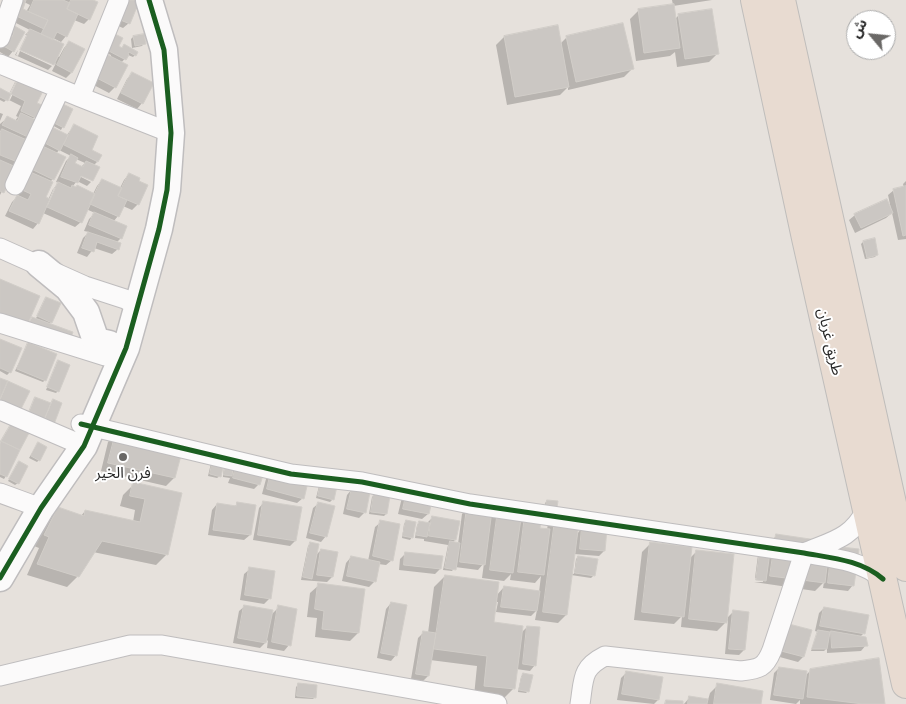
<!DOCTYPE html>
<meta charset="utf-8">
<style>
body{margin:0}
#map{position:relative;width:906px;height:704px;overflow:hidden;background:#e6e1dc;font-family:Poppins,"Noto Sans Arabic",sans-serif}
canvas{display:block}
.north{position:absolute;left:846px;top:10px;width:50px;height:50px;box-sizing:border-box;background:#fff;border:1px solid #a9a9a9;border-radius:50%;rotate:298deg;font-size:14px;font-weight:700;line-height:20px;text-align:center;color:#272727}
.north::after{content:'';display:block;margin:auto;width:18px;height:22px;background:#6a6866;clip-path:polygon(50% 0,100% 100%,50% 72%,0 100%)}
</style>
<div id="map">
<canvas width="906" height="704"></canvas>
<div class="north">ش</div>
</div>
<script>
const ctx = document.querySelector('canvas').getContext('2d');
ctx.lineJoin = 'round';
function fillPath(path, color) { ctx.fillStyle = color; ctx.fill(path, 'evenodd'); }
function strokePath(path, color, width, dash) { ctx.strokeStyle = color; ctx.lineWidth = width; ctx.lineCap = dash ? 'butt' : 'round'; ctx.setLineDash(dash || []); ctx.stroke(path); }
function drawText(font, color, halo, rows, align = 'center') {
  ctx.font = font + ' Poppins,"Noto Sans Arabic",sans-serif'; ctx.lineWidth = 4; ctx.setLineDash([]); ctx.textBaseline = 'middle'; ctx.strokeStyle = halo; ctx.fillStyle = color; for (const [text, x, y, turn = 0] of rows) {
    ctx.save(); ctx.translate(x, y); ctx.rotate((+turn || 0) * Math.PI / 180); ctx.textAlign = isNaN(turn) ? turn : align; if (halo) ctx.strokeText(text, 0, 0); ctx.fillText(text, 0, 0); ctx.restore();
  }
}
fillPath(new Path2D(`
 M14,0H90L89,19L84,24L74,20L66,36L61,42L53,38L57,56L59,57L64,48L69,42L71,73L66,78L52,71L56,63L53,65L28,35H25L19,48L25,35L30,30L6,18ZM24,2L30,5L26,12L21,9Z
 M131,0L129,23L123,28L106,21Z
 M672,0H712L673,6L675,19L679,15L718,53L709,62L677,67L675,52L670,56L636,61L630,19L639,10L673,5Z
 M9,24L24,32L13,51L8,57L0,52V39Z
 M143,35L144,43L142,46L132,48L131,39L133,37Z
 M504,37L560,44L567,37L632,69L624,77L568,90V87L560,95L507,105L496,45Z
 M124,46L135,55L133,57L128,55L121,63L126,66L115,87L109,93L86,81L110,58L111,55L104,52L117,47L121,49Z
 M18,50L16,55L18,56L20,51L52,66L48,70L15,55Z
 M132,74L142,103L137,109L117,99L127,79Z
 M20,77L36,103L35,117L32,119L27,137L24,140L27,142L0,195V124L7,118L15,121L18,117L16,116L21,106L7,99L4,102L0,100V90L9,94L15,82ZM16,81H19L10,100L7,99Z
 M72,109L61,130L50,124Z
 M0,113L3,114L0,121Z
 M74,126L97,162L93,166L92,181V179L75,174L91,182L87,186L77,181L72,187L93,194L97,186L102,180L120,188L124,180L129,174L137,182L146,186L138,204L132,210L123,206L118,216L113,222L121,238L116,243L118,249L112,254L94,248L87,257L77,253L83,238L89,232L84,231L89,219L95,213L86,209L81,222L75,227L43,213L38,223L33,229L5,216L12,202L18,196L15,194L23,178L48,130L66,136ZM59,150L71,156L66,161L56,182L59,183L53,189L48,200L44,198L50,182L53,179L56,154ZM76,159L85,163L81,167L74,164ZM54,188H57L49,205L47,204Z
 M906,181V239L898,240L892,213L886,218L855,233L849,220L855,215L891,209L888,195L894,190L904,188L903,184Z
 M863,242L877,254L875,257L865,259L861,244Z
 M0,280L26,325L32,319L35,320L47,298L51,322L48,325L23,329Z
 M0,340L10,372L7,375L0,371Z
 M28,344L45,380L43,382L15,371Z
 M58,362V391L56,393L46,390Z
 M11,425L6,476L4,479L0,477V445Z
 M116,433L181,449L174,478L166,486L101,471L108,442Z
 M38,443L39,460L37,462L29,458Z
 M233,460L231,472L236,467L259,484L254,489L228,483L230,478L223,477L224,465H222L220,476L217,478L208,476L211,463Z
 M19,462L18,483L15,485L8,481Z
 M271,474L303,498L297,503L262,494L266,479Z
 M134,484L180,494L167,554L156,565L93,552L78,576L67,587L27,575L39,548L34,546L48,520L59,509L81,516L85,511L133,522L135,510L120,506L123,495Z
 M321,484L333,499L330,502L316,498L319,486Z
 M352,489L365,512L359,518L343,514L347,495Z
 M404,489L428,514L422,519L398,514Z
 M374,495L386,514L384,516L369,514L372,497Z
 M547,501L555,513L577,534L582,528L604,551L599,556L574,554L571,573L574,574L576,559L578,557L594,575L591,578L571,575L566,615L558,623L535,620L537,610L531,616L496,612L498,602H495L492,623L521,633L527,627L535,665L530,671L516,669L513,689L502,700L474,696L477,666L430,660L428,676L423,681L411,679L418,638L423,633H428L434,587L445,576L496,596L504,587L539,592L541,576L535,583L510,580L511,574L504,581L482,578L484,563L478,570L455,567L452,571L443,570L448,545L424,541V539L415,538L417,525L419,523H427L433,517L455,540L452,543L458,544L462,514L467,508L544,511L545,503ZM540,522L548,523L547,530L539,529Z
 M264,502L295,541L290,546L253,540L259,508Z
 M319,503L326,536L321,542L306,538L313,508Z
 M217,504L234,507L237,504L250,535L244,540L208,535L212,510Z
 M406,521L412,537L410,540L402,538L404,524Z
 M381,522L392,560L386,565L378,564L375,581L369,587L342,581L346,563L351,557L368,561L375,527Z
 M776,536L829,543L853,585L848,591L823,588L824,582L815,591L754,582H763V579L755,578L758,555Z
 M310,544L315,556L321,550L332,577L327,582L301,580L308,546Z
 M650,544L689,559L696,552L726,619L734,611L744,650L739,655L725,654L728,620L717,631L681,627L682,616L674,624L634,620L642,552Z
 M406,553L440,569L435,574L399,570L400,559Z
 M250,569L270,598L264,604L240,600L244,574Z
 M319,585L358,633L350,641L315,637L317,618L307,617L310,593Z
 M391,603L396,655L391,661L377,658L386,609Z
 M245,606L271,615L279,607L289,645L284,651L267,648L268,640L260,648L233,643L239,611Z
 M824,608L864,633L860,637L866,645L861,651L827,653V648L824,651H811L818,632L815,631L819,613Z
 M784,631H810L803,657L798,662L776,656Z
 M779,668L805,676L811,670L884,704H800V700L796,704L770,700L774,673Z
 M626,673L658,700L654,704L617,700L621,678Z
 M523,674L528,691L526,693L518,692L521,677Z
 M298,685L315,697L313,699L295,698L296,687Z
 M718,685L760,704H684L690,697L708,700L710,693Z`), '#0003');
const building = new Path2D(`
 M16,0H26L23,9L48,20L44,29L10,13Z
 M34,0H63L70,3L67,9L78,14L67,37L57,32L53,40L41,34L48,20L29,12Z
 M71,0H93L98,2L90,20L67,9Z
 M118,0H134L139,2L130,24L111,16Z
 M674,4L680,48L644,53L638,9Z
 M712,9L719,54L685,59L678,14Z
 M8,22L25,32L14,52L0,44L5,33L12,37L14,32L6,28Z
 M623,23L634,69L576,82L566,36Z
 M558,25L569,87L515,97L504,36Z
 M30,29L64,44L54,65L20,50Z
 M115,34L123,38L119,46L122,48L124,44L138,52L136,56L129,52L128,54L129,55L126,60L105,49Z
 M144,34L146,44L135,46L133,36Z
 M69,41L85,49L72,73L57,65Z
 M102,52L128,65L116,88L91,75Z
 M132,72L154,83L143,104L121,93Z
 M20,75L45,87L37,103L42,105L36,118L21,111L25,101L11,94Z
 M0,88L11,94L8,101L0,97Z
 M61,103L73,109L64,128L52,122Z
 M21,113L36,120L28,137L2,125L7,116L17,121Z
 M74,124L98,136L92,150L102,155L98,162L64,145Z
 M50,126L68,135L60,151L43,142Z
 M2,129L29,141L20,163L0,155V133Z
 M36,143L66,157L54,180L27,167Z
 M71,154L78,158L75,163L83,167L86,161L100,167L93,181L81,176L78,183L61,177Z
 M0,160L16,167L4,193L0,191Z
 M28,171L53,182L46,197L50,199L39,224L9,211L17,195L28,200L31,194L20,189Z
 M129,173L140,178L139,181L148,185L139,205L118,196Z
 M102,179L122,188L118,196L127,200L119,217L90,204Z
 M58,182L71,188L72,185L76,187L77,185L95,194L82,223L47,207Z
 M906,186V235L903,236L893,189Z
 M887,199L893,213L861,228L854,214Z
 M94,212L127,226L122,239L89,225Z
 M88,232L121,243L119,250L97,242L94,252L82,248Z
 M875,238L878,255L867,258L863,241Z
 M0,279L40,296L26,328L0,316Z
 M46,297L61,303L52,323L37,316Z
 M32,317L73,332L69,343L28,328Z
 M0,339L22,348L11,373L0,368Z
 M28,342L57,354L46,381L17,369Z
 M58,360L70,365L59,392L47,387Z
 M0,378L8,381L0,399Z
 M8,381L30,391L21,409L0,400Z
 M35,397L51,403L43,423L27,417Z
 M53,399L62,403L53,427L43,423Z
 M11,424L29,433L20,450L1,441Z
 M116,432L183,448L175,478L108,463Z
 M1,441L20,450L7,477L0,474V444Z
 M38,442L47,447L40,461L31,456Z
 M227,458L234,459L232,476L224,475Z
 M213,460L224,462L221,477L210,474Z
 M19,461L28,466L19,484L9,479Z
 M236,465L264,472L260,485L233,478Z
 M271,472L308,482L304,499L267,489Z
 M133,482L182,493L168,555L102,541L79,577L37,564L49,537L44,535L58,507L84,516L85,510L140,522L145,499L130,496Z
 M321,482L337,486L334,500L318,496Z
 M409,483L435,488L429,514L403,509Z
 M352,488L370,492L366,513L347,509Z
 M374,493L390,496L387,514L371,512Z
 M547,500L558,501L555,522L544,520Z
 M263,501L302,507L296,541L258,535Z
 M237,502L256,505L251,535L213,530L217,503L236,506Z
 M318,502L335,506L327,537L310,533Z
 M499,502L523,505L513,573L490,570Z
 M467,507L492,510L485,565L460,562Z
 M526,507L543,509L540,528L550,529L544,575L518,572Z
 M556,512L580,515L567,615L543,612Z
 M432,516L460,521L456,540L429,536Z
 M380,520L400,524L393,561L373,556Z
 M406,520L416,522L413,538L403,536Z
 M419,521L430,523L427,537L416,535Z
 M582,527L607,529L605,551L580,549Z
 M776,534L830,542L825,583L770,576Z
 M450,541L460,543L456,570L445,568Z
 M310,542L319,544L312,579L303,577Z
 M650,542L692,547L684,617L642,612Z
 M832,546L859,549L854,586L828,583Z
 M321,549L338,552L333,577L317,575Z
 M696,550L734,554L727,623L689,619Z
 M760,551L770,552L766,581L756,580Z
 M405,552L443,556L441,569L404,565Z
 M351,556L380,562L376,582L347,576Z
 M578,556L598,559L595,576L575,573Z
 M249,567L275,571L271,599L245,595Z
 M445,575L499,582L494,622L523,626L515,689L484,686L487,656L434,649Z
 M318,583L365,589L359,633L322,629L324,611L315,609Z
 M504,586L540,591L537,611L501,607Z
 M391,602L407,605L397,656L381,653Z
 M244,605L273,610L266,643L238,638Z
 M278,605L297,609L291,646L272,642Z
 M824,607L869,615L865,634L820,626Z
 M733,610L749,612L745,650L729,649Z
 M789,624L812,630L804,657L781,651Z
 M527,626L540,627L536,666L523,664Z
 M818,630L830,632L827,649H812Z
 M423,631L436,633L429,676L416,674Z
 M831,631L866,637L868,646L832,648Z
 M879,658L885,704H863L807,697L810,669Z
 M779,667L807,671L803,699L774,695Z
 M626,671L663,677L659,700L622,694Z
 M523,673L533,675L529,692L519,690Z
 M298,683L317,685L316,698L297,696Z
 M717,683L763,691L761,704H714Z
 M689,696L708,699L707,704H688Z
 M666,700L683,701V704H665Z`);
fillPath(building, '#cbc7c3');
strokePath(building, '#d1cdc8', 1);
const street = new Path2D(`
 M0,38L13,0
 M0,64L80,97L171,133
 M80,97L119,0
 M15,185L60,89
 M0,248L85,286L125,299L138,306
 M0,323L105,356
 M0,410L84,446
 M81,424L291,474L362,482L470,504L804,553C832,558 861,560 883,579
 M0,493L41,508
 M0,676L130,645H162L497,704
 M580,704C584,679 581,668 605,656L741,671C759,669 765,668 772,650L804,553C832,541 851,539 866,510`);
const secondary = new Path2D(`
 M39,264L68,288L86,312L96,341L109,344
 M0,578L41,508L84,446L126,348L159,229L167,190L171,133L164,50L149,0`);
const highway = new Path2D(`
 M755,0L806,238L906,684
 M781,0L906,567`);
strokePath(street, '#bfbdbe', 21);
strokePath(secondary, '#bfbdbe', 29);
strokePath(highway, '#bfbdbb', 30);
strokePath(street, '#fbfafa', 19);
strokePath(secondary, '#fbfafa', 26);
strokePath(highway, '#e8dbd1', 28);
strokePath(new Path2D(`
 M81,424L291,474L362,482L470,504L804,553C832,558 861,560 883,579
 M0,578L41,508L84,446L126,348L159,229L167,190L171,133L164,50L149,0`), '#1b5e20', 5);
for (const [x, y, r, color] of [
 [123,457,5,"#6a6866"]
]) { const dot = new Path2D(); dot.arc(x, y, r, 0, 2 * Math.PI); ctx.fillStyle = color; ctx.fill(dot); strokePath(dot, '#fff', 2); }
drawText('15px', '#272727', '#fff', [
 ["طريق غريان",829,342,77]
]);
drawText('15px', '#272727', '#fff', [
 ["فرن الخير",123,474]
]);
</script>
